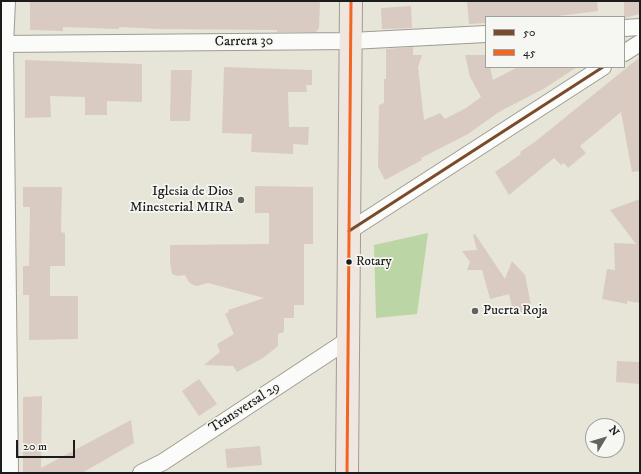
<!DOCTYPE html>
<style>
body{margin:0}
#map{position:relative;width:641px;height:474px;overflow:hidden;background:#e7e5d7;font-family:"IM FELL DW Pica",serif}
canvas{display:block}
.frame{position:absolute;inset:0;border:2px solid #1c1c1c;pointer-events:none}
.legend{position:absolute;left:485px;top:16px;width:140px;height:52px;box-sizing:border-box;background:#f6f6f2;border:1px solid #9f9f9c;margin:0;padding:5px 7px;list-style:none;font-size:12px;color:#1c1c1c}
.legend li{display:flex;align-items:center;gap:8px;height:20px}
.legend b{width:20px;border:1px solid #9f9f9c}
.north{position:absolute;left:585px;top:418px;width:40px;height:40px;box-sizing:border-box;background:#f6f6f2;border:1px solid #9f9f9c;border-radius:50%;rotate:52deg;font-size:11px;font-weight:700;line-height:16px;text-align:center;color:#1c1c1c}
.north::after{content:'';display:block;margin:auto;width:14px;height:18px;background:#63625d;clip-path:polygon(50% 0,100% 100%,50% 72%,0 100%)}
.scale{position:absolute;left:16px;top:440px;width:59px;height:18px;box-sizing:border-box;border:2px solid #1c1c1c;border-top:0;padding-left:5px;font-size:12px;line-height:14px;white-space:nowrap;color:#1c1c1c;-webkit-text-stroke:3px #f6f6f2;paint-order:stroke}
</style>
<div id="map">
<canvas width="641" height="474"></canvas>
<div class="frame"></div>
<ul class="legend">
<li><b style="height:5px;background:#7a4b2a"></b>50</li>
<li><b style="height:5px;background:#f26522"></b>45</li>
</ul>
<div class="north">N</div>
<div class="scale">20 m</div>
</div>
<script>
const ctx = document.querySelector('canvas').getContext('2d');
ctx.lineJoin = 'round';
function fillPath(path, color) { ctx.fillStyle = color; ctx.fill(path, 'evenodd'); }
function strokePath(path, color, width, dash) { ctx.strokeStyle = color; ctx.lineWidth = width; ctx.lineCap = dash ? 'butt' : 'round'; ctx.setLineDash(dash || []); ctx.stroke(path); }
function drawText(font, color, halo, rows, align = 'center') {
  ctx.font = font + ' "IM FELL DW Pica",serif'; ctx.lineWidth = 3.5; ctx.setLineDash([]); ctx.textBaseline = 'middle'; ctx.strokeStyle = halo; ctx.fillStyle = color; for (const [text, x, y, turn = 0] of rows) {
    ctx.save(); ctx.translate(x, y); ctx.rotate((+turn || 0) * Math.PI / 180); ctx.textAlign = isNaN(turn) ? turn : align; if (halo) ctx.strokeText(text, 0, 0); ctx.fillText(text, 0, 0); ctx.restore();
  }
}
fillPath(new Path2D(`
 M428,233L417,314L376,318L374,245Z`), '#bbd6a4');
fillPath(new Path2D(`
 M30,1H320L319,28L316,32H277V30L159,29L119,27V29L63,27V31L30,30Z
 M467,1H597L598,11L550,17H486V23L469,24Z
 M624,1H640V14L624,18Z
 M411,6L412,28L382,29L381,8Z
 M413,47V55H422L418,67L424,120L440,113L445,119L466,108L481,97L470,77L465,55H486V67H490L493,80L518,67H577L545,88L499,112L468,134L421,158L422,160L385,180L378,167L379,105L384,103V79H386V49Z
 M640,57V171L632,172L621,112L580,146L586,153L568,168L564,163L561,165L554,158L509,195L495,172L521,154L520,152L536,141Z
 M25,60L142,64V102L107,101V115H85V97L50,96L51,117L25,118Z
 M224,67L312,70V85H306L307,92H288L289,127H309L308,145L293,144V154L251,152L252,134L222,133Z
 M171,70H192L190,121H170Z
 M255,186L313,187V244H304V305H294V318H284V332L278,334V346L263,358L237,372L233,366L204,365L220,352L217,344L234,334L225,314L229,312L228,310L264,298L208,283L197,286L193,285L189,282L185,275L178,276L172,274L170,261V245L269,244V213H255Z
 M23,187H62L61,232L65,233V266H50V296H78V339L29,340V295H23V266H29L30,207H23Z
 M640,199V303L627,301V304L602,299L607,269L615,270L614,243L636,244L610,210Z
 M475,234L505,279L512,261L525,275L532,310L514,316L509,294L490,299L482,270H467L470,262L462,251L477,250L473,235Z
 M617,361L639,362L640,384L616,382Z
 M199,379L217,404L199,416L182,391Z
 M42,396L41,468L131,420L134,443L82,473H23V397Z
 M260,446L262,465L227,468L225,449Z`), '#d9cbc1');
const minor = new Path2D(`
 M7,1L5,45L10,473
 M624,28L640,27
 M1,44L351,41L486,34
 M624,53L640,43
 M349,231L603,67
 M141,473L163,462L348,340`);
const trunk = new Path2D(`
 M347,473L351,1`);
strokePath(minor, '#9e9c94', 18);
strokePath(trunk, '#9e9c94', 24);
strokePath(minor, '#fbfbf9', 16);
strokePath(trunk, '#efe6df', 22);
strokePath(new Path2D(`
 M349,231L603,67`), '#7a4b2a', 3);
strokePath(new Path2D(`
 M347,473L351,1`), '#f26522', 3);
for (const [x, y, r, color] of [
 [241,200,4,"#63625d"],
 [349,262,3.5,"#1c1c1c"],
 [475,311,4,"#63625d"]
]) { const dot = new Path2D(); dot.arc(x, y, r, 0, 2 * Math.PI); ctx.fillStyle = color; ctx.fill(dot); strokePath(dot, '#f6f6f2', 1.5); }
drawText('13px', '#1c1c1c', '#f6f6f2', [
 ["Rotary",356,262]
], 'left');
drawText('14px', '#1c1c1c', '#f6f6f2', [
 ["Carrera 30",244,42,-1],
 ["Transversal 29",245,408,-33]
]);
drawText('14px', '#1c1c1c', '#f6f6f2', [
 ["Iglesia de Dios",233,192],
 ["Minesterial MIRA",233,208],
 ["Puerta Roja",483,311,"left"]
], 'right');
</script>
